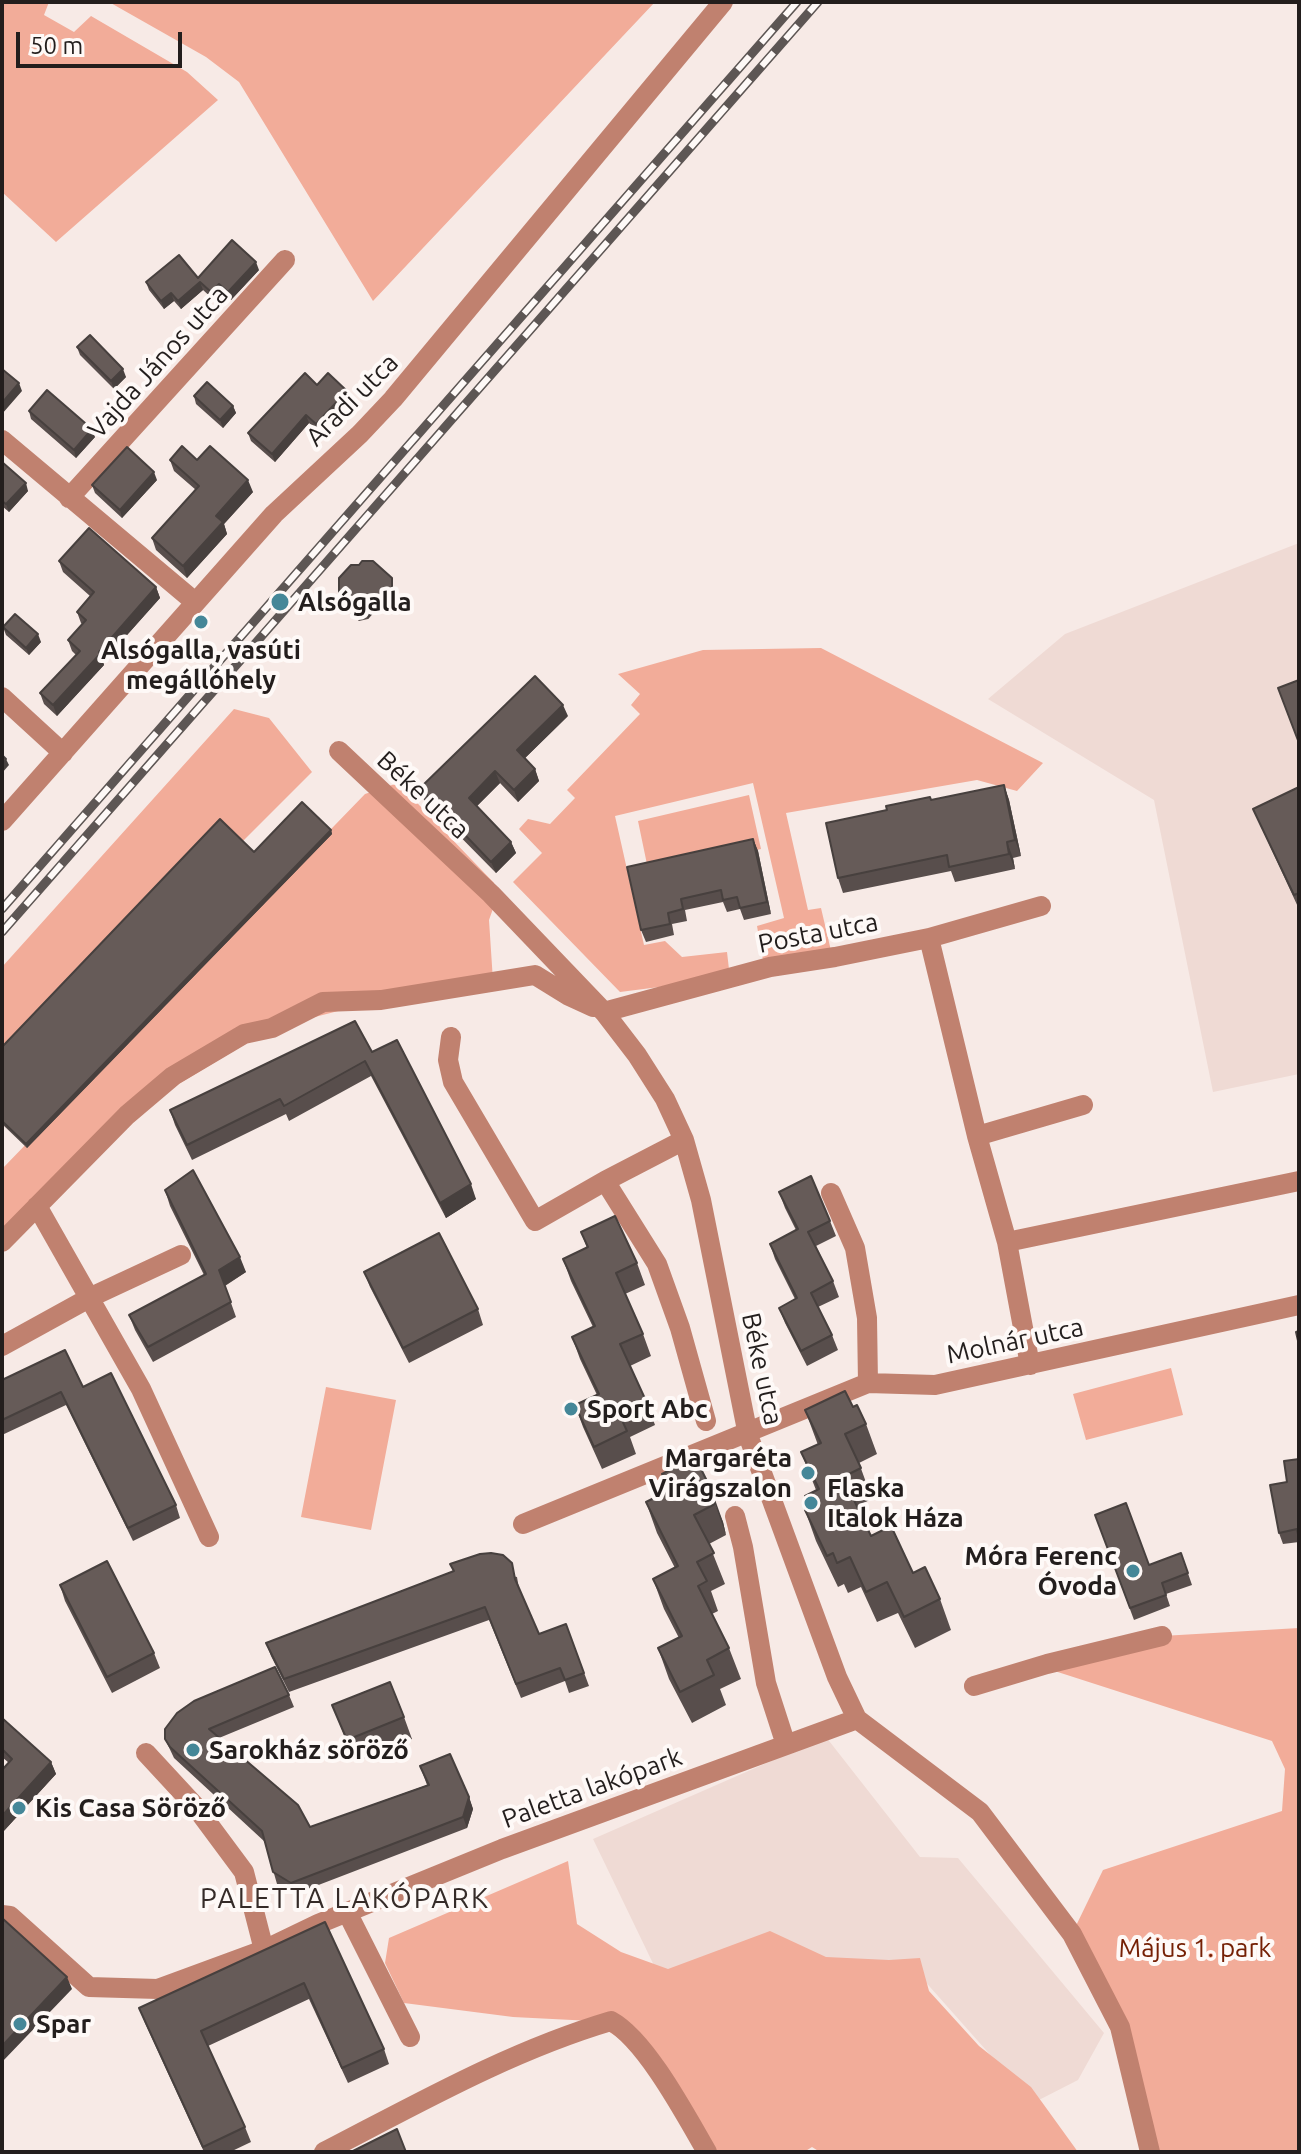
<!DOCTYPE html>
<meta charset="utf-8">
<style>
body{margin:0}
#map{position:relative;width:1301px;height:2154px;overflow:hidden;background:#f7eae6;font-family:Ubuntu,sans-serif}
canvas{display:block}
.frame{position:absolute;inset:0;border:4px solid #231e1d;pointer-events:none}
.scale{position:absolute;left:16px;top:32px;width:166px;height:36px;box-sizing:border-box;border:4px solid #231e1d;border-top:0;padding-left:10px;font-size:24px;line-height:28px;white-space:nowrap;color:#231e1d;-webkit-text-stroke:6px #fef9f7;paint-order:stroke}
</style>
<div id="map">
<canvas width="1301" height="2154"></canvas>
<div class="frame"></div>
<div class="scale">50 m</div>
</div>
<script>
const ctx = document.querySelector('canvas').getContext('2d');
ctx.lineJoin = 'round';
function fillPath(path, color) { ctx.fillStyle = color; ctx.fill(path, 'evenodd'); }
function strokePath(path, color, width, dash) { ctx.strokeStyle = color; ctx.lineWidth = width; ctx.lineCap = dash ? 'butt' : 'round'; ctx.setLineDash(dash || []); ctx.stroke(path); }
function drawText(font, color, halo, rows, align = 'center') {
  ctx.font = font + ' Ubuntu,sans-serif'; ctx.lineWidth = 8; ctx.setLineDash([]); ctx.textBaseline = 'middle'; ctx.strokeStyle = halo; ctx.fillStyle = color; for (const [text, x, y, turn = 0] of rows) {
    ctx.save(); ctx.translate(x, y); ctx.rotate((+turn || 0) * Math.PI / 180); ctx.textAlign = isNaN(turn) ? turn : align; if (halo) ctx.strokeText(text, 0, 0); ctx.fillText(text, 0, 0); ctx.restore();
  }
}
fillPath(new Path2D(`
 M1299,543V1074L1213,1092L1154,800L988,699L1065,634Z
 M826,1737L920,1857L958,1858L1104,2033L1078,2080L1033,2103L914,1969L661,1980L593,1839Z`), '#efdad4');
fillPath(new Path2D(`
 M2,2H49L44,15L74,32L91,16L187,72L218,100L56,242L2,192Z
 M109,2H655L373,301L239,82L206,57Z
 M821,648L1043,763L1017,791L977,780L786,813L808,910L821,908L832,955L764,966L757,926L784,918L753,783L615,816L644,945L665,941L682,957L727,952L730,978L620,992L513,882L542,853L519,829L528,819L550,824L575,798L567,790L640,714L631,705L640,694L618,674L703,650Z
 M234,709L269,718L312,772L225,859L2,1051V967Z
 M398,783L494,883L495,903L489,920L493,981L381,1000L272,1028L127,1115L2,1246V1169L365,794Z
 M749,795L761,849L649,874L638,821Z
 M1171,1368L1183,1415L1086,1440L1073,1394Z
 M326,1387L396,1400L371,1530L301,1517Z
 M1299,1628V2152H1151L1120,2027L1072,1934L1103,1870L1282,1811L1285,1769L1272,1741L1036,1665L1162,1636Z
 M568,1861L577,1924L621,1952L668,1969L770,1931L826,1957L889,1960L920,1958L929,1991L979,2046L1031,2087L1078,2152H820L812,2147L804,2152H717L652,2059L592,2021L513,2017L404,2003L385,1963L389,1938Z`), '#f2ac99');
strokePath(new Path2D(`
 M2,440L195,602
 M69,498L285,260
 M2,697L63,753
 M339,751L491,894L604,1012L637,1055L665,1099L684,1140L701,1200L748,1435L837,1677L857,1719L980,1812L1072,1934L1120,2027L1150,2152
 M2,821L274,514L360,434L393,399L723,2
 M929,938L977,1136L1007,1242L1030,1365
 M604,1012L770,967L835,957L929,938L1041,906
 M451,1037L448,1060L453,1082L535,1221L605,1181
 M977,1136L1083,1105
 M684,1140L605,1181L657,1264L680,1328L706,1421
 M831,1193L855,1248L867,1318L868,1383
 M37,1206L141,1389L209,1537
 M2,1242L127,1115L173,1076L244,1034L272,1028L323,1002L381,1000L535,975L569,996L593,1007
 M1007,1242L1299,1181
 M2,1346L91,1297L181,1255
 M735,1516L743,1547L766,1683L786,1745
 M523,1524L868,1383L935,1385L1299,1305
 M974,1686L1047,1664L1162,1636
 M146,1753L195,1806L244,1872L264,1950
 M347,1912L410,2037
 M2,1915L10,1916L89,1987L158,1989L264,1950L318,1924L502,1849L857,1719
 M324,2152C417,2104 510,2051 611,2021C646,2040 686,2116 707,2152`), '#c0816f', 20);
const rail = new Path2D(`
 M2,909L797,2
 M2,932L818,2`);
strokePath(rail, '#5d5654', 9);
strokePath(rail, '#fef9f7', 6, [18]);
fillPath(new Path2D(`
 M259,270L231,300L221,292L214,300L203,290L181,309L174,301L164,309L149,290L146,282L198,278Z
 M77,347L126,377L114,389L80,355Z
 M317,385L350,398L319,432L309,423L275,462L251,441L248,433Z
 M194,396L233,406L236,413L223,428L196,404Z
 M29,411L95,437L76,458L31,419Z
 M170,460H197L253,492L224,524L227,534L187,578L156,550L152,538L196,490L174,471Z
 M2,462L28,491L9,512L2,506Z
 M157,480L122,518L95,493L92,485Z
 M59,561L156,587L160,598L103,662L104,665L57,716L44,704L40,693L76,655L72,651L68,640L82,624L81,623L77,612L90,596L63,572Z
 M393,582V591L368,619L359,621L340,604L339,600Z
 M3,627L41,642L29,655L6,635Z
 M568,716L525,758L535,769L539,781L518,802L500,783L477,806L511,842L516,853L496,873L424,800L420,788Z
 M1004,785L1009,800L1021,856L1013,858L1015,869L955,882L951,871L843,893L838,878L932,800Z
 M1299,787V906L1298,907L1253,809Z
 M331,830L332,834L27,1148L2,1124V1047L254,852Z
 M753,839L758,851L771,914L744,920L740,909L727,912L723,902L685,910L687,921L672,924L674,935L646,942L641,930Z
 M372,1052L476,1199L446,1218L371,1076L289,1121L286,1114L192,1160L175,1125L170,1110Z
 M165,1190L246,1272L225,1286L236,1317L153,1362L135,1330L129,1315L204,1275L170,1206Z
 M779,1192L830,1221L836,1236L816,1246L833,1281L839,1297L818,1307L832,1335L838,1350L807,1366L785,1323L779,1308L795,1299L775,1259L770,1244L796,1230L785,1208Z
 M581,1232L637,1263L645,1285L625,1294L643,1334L651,1356L630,1366L647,1403L655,1425L630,1437L636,1454L602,1469L583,1427L575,1405L597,1395L580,1359L572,1337L593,1327L571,1281L563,1259L587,1248Z
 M364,1272L478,1309L483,1325L409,1363L370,1287Z
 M2,1380L83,1387L176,1505L180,1518L133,1541L66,1405L2,1435Z
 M853,1407L866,1424L877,1454L859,1463L872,1499L857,1506L871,1536L940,1599L951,1630L915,1648L898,1613L877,1622L861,1587L848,1593L844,1584L838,1587L816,1541L805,1510L809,1508L805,1496L816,1490L801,1452L818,1445L805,1410Z
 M695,1457L723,1522L726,1535L709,1544L725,1584L711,1591L718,1611L712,1614L729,1648L741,1679L720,1689L726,1705L692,1723L669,1679L658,1648L679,1638L664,1609L653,1579L675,1568L657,1533L646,1502L668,1491L662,1474Z
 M1299,1459V1542L1283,1544L1279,1533L1287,1482Z
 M1095,1515L1149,1565L1181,1553L1192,1585L1166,1594L1170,1606L1134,1620Z
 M450,1564L517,1577L519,1589L539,1634L566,1624L589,1686L569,1693L565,1681L521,1698L489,1620L289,1692L271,1656L266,1643L453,1571Z
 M60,1585L154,1653L160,1668L112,1693L65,1601Z
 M289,1695L294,1707L219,1738L310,1827L427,1785L420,1766L469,1797L473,1809L467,1828L295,1894L277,1884L265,1842L174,1758L165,1739Z
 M332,1705L404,1717L412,1739L355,1762Z
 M2,1718L51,1762L56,1774L2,1833V1770L9,1763L2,1757Z
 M325,1922L384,2049L389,2064L348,2083L309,1999L208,2046L245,2127L251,2142L230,2152H204L145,2023L139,2008Z`), '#584e4c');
fillPath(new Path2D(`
 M256,262L259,270L231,300L228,292Z
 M200,282L203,290L181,309L178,301Z
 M219,284L221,292L214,300L211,292Z
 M171,293L174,301L164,309L161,301Z
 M123,369L126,377L114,389L111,381Z
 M19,383L22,391L2,414V403Z
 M347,391L350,398L319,432L316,424Z
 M233,406L236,413L223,428L220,420Z
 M306,415L309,423L275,462L272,454Z
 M92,429L95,437L76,458L74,450Z
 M154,472L157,480L122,518L120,510Z
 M248,480L253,492L224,524L227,534L187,578L183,566L216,516Z
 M26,483L28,491L9,512L6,504Z
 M392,578L393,582V591L368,619L367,615Z
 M156,587L160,598L103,662L104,665L57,716L53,705Z
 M38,634L41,642L29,655L26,648Z
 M563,705L568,716L521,762L517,750Z
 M6,759L9,765L2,773V764Z
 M535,769L539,781L518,802L514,790Z
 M495,771L500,783L473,810L469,798Z
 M1004,785L1009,800L1021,856L1015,840Z
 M331,830L332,834L27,1148L26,1144Z
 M753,839L758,851L771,914L767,902Z
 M511,842L516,853L496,873L491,862Z
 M1007,842L1013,858L1015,869L1009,854Z
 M471,1184L476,1199L446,1218L440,1203Z
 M240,1257L246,1272L224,1286L219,1270Z
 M712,1491L723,1522L726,1535L715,1504Z
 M51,1762L56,1774L2,1833V1816Z
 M469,1797L473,1809L467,1828L463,1817Z
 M67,1977L72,1989L2,2062V2046Z`), '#47403e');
const building = new Path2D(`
 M232,240L256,262L228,292L219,284L211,292L200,282L178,301L171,293L161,301L146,282L179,255L198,278Z
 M90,335L123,369L111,381L77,347Z
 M2,369L19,383L2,403Z
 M305,373L317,385L328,373L347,391L316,424L306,415L272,454L248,433Z
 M207,382L233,406L220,420L194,396Z
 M47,390L92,429L74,450L29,411Z
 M182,446L197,460L210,446L248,480L216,516L223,522L183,566L152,538L199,486L170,460Z
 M127,447L154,472L120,510L92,485Z
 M2,462L26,483L6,504L2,501Z
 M89,528L156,587L99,652L100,654L53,705L40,693L80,651L68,640L86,620L77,612L94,592L59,561Z
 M362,561H373L392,578V587L367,615L358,617L339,600V578L351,565H359Z
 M15,614L38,634L26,648L3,627Z
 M535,676L563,705L517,750L535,769L514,790L495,771L469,798L511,842L491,862L420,788Z
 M1299,680V743L1278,688Z
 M2,755L6,759L2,764Z
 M1004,785L1015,840L1007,842L1009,854L949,867L947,855L838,878L826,823L887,810L886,806L930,797L931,800Z
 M1299,787V893L1294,895L1253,809Z
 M302,802L331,830L26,1144L2,1121V1047L220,819L254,852Z
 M753,839L767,902L740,908L737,897L723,900L721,890L681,899L683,909L668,913L670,924L641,930L627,867Z
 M355,1021L372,1052L397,1040L471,1184L440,1203L365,1061L284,1106L280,1099L187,1145L170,1110Z
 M193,1170L240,1257L219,1270L231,1302L148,1347L129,1315L206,1274L165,1190Z
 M811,1176L830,1221L808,1232L833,1281L811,1293L832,1335L801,1351L779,1308L797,1298L770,1244L798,1229L779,1192Z
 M615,1216L637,1263L616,1273L643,1334L620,1344L647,1403L620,1416L627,1431L594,1447L575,1405L599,1394L572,1337L595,1326L563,1259L588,1247L581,1232Z
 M439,1233L478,1309L403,1348L364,1272Z
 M1299,1331V1345L1296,1332Z
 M65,1350L83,1387L111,1373L176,1505L128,1528L61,1392L2,1420V1380Z
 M845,1391L853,1407L857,1405L866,1424L845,1434L861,1468L843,1477L871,1536L891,1526L913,1573L925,1567L940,1599L904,1617L887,1582L866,1592L850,1557L837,1563L833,1553L827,1556L805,1510L810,1508L805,1496L819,1489L801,1452L821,1443L805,1410Z
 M695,1457L712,1491L715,1504L694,1515L714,1553L697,1562L707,1581L698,1586L729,1648L707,1660L714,1675L680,1692L658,1648L682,1636L653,1579L678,1566L646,1502L670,1490L662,1474Z
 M1299,1459V1539L1297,1529L1279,1533L1270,1485L1287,1482L1284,1461Z
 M1126,1503L1149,1565L1181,1553L1188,1573L1162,1583L1166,1595L1130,1608L1095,1515Z
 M491,1553L503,1555L512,1563L515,1579L539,1634L566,1624L584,1673L565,1680L560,1668L516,1684L485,1607L284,1679L266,1643L454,1571L450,1564L480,1554Z
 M107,1561L154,1653L107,1677L60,1585Z
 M275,1667L289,1695L209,1729L298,1805L310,1827L429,1785L420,1766L450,1754L469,1797L463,1817L291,1883L273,1872L262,1831L170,1747L165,1739V1729L177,1713L194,1701Z
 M390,1682L404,1717L347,1740L332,1705Z
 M2,1718L51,1762L2,1816V1770L12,1759L2,1749Z
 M2,1918L67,1977L2,2046Z
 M325,1922L384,2049L342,2068L304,1983L201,2031L245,2127L203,2147L139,2008Z
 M397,2129L406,2152H351Z`);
fillPath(building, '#665b58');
strokePath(building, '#47403e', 2);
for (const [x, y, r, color] of [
 [280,602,10,"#458798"],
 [201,622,8,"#458798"],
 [571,1409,8,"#458798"],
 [808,1473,8,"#458798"],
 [811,1503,8,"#458798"],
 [1133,1571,8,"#458798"],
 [193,1750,8,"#458798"],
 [19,1808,8,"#458798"],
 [20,2024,8,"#458798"]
]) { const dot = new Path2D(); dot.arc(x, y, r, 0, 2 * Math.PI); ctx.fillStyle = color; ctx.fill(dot); strokePath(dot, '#fef9f7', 3); }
drawText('26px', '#231e1d', '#fef9f7', [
 ["Vajda János utca",158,362,-48],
 ["Aradi utca",352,400,-45],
 ["Béke utca",423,795,43],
 ["Posta utca",818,933,-11],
 ["Molnár utca",1015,1341,-12],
 ["Béke utca",762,1369,78],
 ["Paletta lakópark",592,1788,-20]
]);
drawText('bold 26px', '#231e1d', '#fef9f7', [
 ["Alsógalla",298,602],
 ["Alsógalla, vasúti",201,650,"center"],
 ["megállóhely",201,680,"center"],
 ["Sport Abc",587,1409],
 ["Margaréta",792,1458,"right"],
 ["Virágszalon",792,1488,"right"],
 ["Flaska",827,1488],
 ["Italok Háza",827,1518],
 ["Móra Ferenc",1117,1556,"right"],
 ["Óvoda",1117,1586,"right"],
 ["Sarokház söröző",209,1750],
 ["Kis Casa Söröző",35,1808],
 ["Spar",36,2024]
], 'left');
drawText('26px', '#752005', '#fef9f7', [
 ["Május 1. park",1195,1948]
]);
ctx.letterSpacing = '2px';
drawText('28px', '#352b28', '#fef9f7', [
 ["PALETTA LAKÓPARK",345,1899]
]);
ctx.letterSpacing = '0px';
</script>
